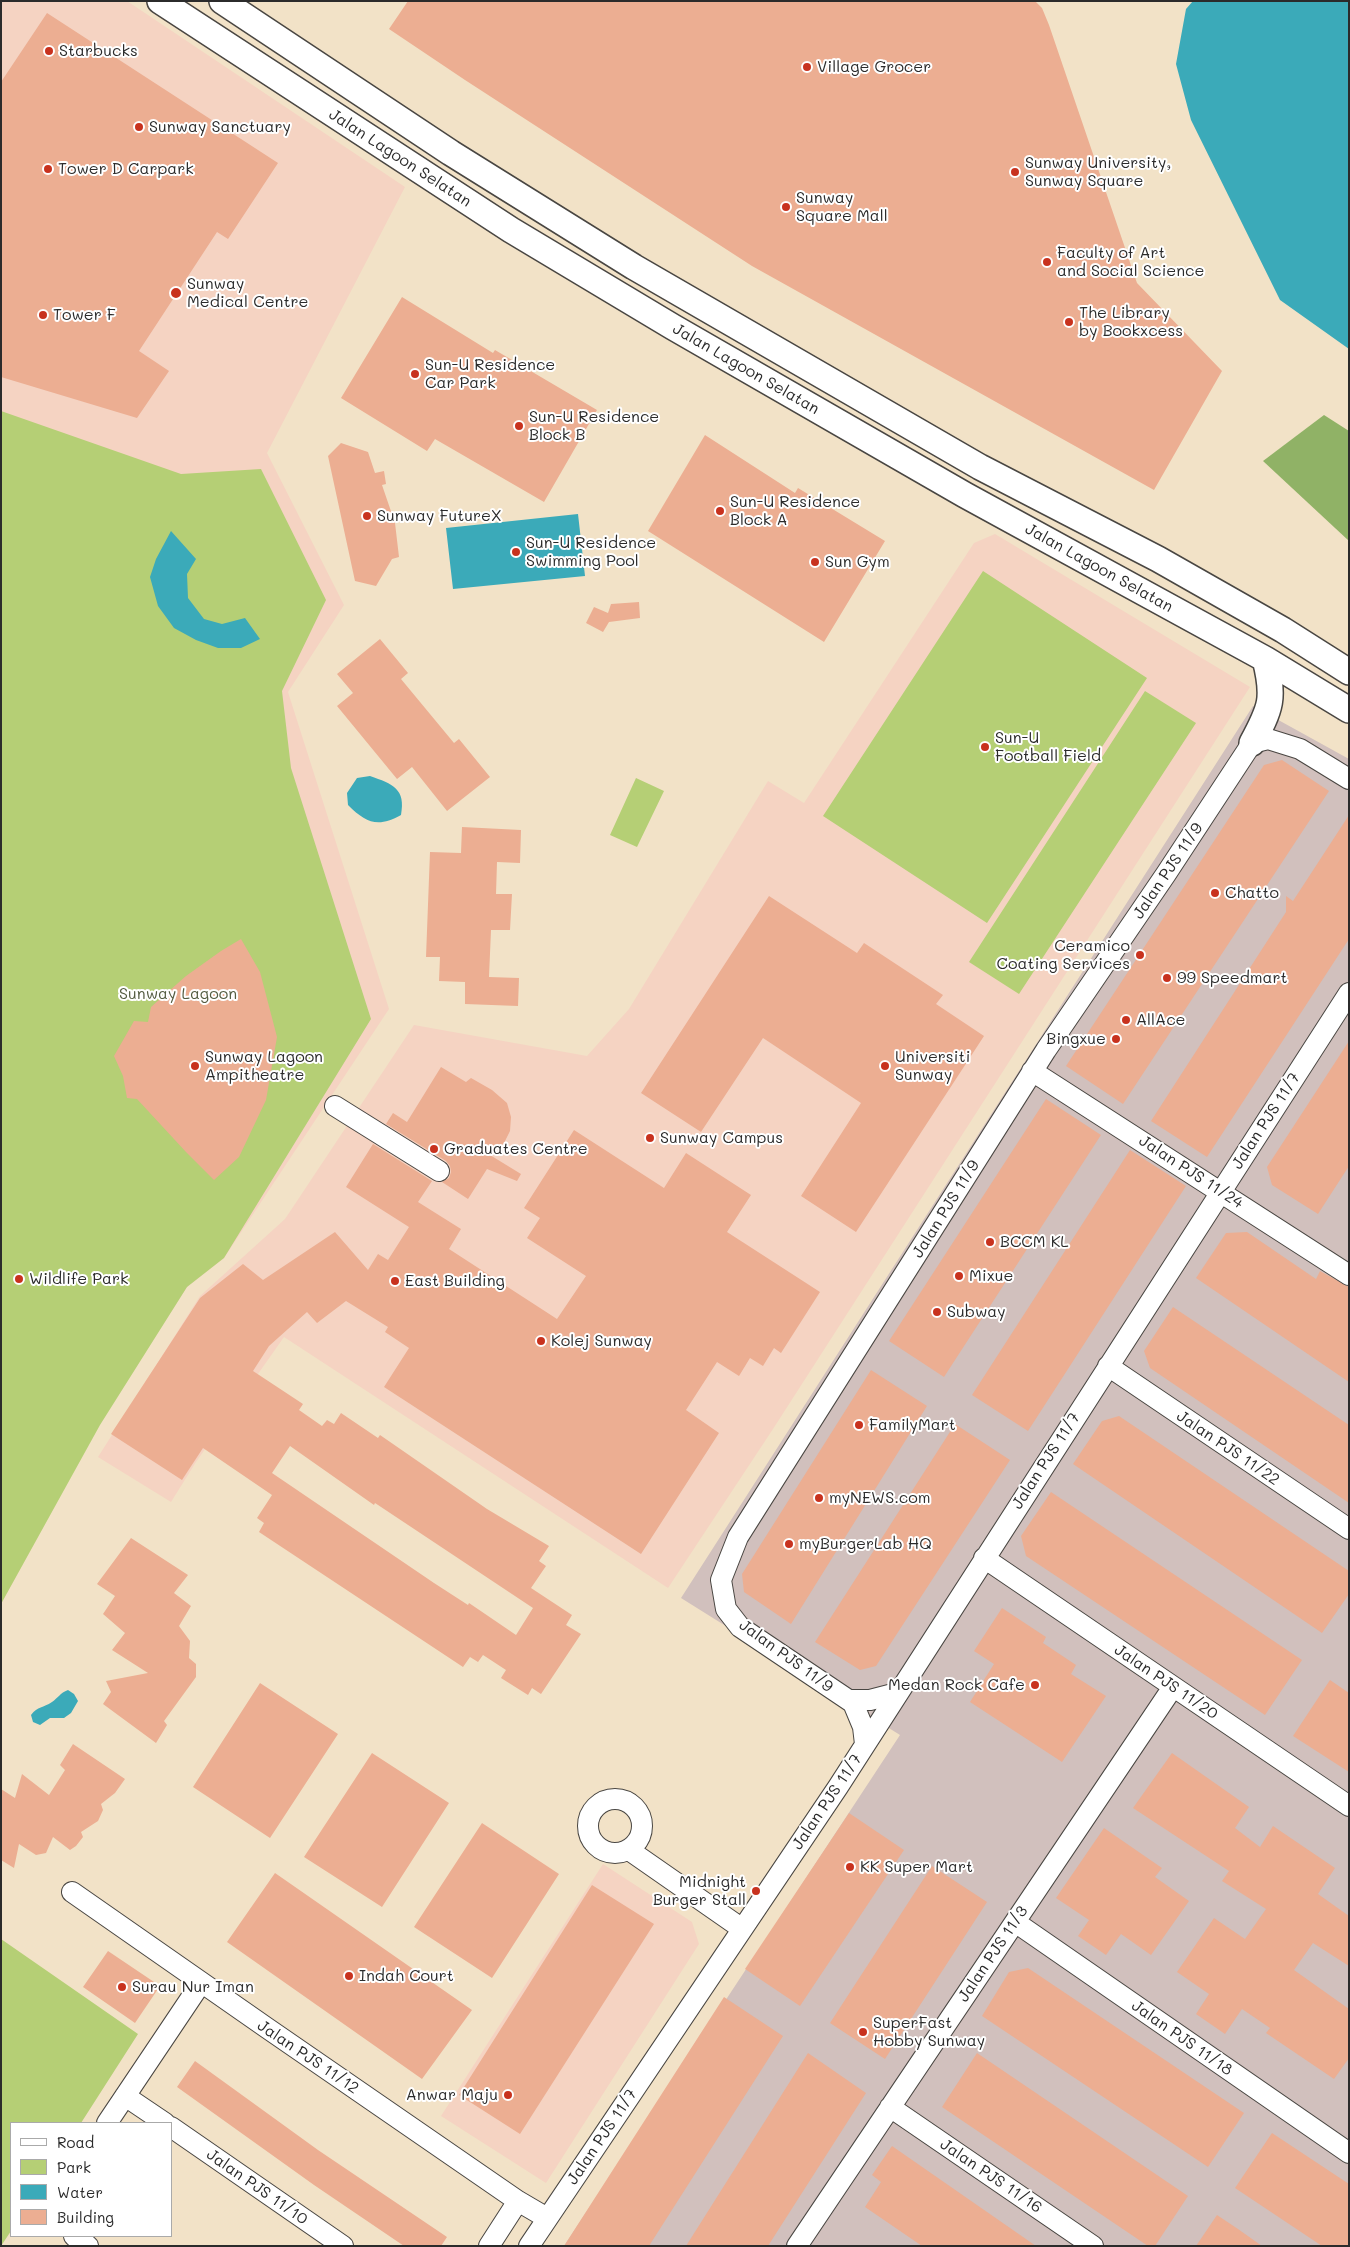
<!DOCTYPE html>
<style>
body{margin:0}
#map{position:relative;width:1350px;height:2247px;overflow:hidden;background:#f2e2c7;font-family:Mali,sans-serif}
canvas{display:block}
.frame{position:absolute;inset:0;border:2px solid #2b2b2b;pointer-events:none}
.legend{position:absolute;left:10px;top:2122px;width:162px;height:115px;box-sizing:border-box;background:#fff;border:1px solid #aaa;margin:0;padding:6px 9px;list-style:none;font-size:15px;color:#2b2b2b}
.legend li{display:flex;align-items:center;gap:10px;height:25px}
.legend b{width:25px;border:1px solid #aaa}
</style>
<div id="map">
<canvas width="1350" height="2247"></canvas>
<div class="frame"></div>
<ul class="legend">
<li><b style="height:6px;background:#fff"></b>Road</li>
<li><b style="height:14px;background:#b5cf75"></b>Park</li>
<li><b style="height:14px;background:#3baab9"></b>Water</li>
<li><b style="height:14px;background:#ecae92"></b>Building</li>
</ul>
</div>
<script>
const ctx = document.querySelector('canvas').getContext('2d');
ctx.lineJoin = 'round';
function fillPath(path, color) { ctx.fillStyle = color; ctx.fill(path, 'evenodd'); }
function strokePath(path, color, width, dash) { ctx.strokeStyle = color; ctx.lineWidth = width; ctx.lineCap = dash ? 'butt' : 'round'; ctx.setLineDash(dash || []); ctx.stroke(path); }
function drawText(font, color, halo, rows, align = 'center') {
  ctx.font = font + ' Mali,sans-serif'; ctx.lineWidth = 4; ctx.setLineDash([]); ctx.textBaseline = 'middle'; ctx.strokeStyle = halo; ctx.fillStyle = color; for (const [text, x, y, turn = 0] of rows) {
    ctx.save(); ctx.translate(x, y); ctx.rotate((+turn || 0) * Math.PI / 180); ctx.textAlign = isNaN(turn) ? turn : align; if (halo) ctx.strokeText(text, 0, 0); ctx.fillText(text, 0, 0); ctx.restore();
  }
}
fillPath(new Path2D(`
 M1,1H127L405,187L267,453L344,605L288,692L389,1009L224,1258L187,1287L99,1425L1,1604Z
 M995,534L1250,687L773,1429L668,1588L284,1337L196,1462L171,1502L98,1457L200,1296L285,1219L414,1025L587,1056L629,1009L768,781L804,803L974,543Z
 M603,1864L692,1922L699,1944L546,2183L441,2116Z`), '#f5d3c2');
fillPath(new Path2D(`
 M1253,706L1349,759V2246H564L900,1735L681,1598Z`), '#d1c0bd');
fillPath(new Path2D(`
 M1,411L181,474L261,469L326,600L282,691L291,768L371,1019L224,1258L187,1287L100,1425L1,1604Z
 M983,571L1147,678L987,923L823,816Z
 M1145,691L1196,723L1019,994L969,962Z
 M636,778L664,791L637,847L610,835Z
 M1,1939L138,2034L81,2123H11V2231L1,2246Z`), '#b5cf75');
fillPath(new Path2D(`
 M1324,415L1349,431V541L1263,461Z`), '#90b266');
fillPath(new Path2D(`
 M1193,1H1349V349L1280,300L1191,120L1176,64L1186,9Z
 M578,514L585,576L453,589L446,528Z
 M171,531L196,559L187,574L188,598L204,619L222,624L245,618L260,639L241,648H218L196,640L174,628L158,606L150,577L156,559Z
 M370,776C393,784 406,789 401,815C378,828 366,823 348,805L347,793L357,778Z
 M68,1690L74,1694L78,1701L71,1713L64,1718H50L40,1725L33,1722L31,1715C38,1706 43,1708 52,1702C58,1698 60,1693 68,1690Z`), '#3baab9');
fillPath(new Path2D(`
 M408,1H1035L1042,8L1049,25L1137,283L1222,371L1154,490L752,266L465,80L389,29Z
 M47,13L278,163L228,239L217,232L139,351L169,371L137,418L1,377V82Z
 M402,297L493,353L495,350L597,410L544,502L435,439L427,451L341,398Z
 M705,435L795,493L798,488L885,541L824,642L648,531Z
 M341,443L368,452L375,473L384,471L386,484L382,485L395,523L399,557L392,559L376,586L355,581L328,456Z
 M639,602L640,618L609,622L603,632L586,623L594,607L608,613L611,604Z
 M380,639L408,673L401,679L454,743L459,739L490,777L447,811L412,767L397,779L337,706L353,693L337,674Z
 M1282,760L1329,791L1123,1104L1066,1066L1264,765Z
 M1349,815V939L1207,1157L1151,1121L1286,912V896L1293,901Z
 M462,827L521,830L520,863L497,862L496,894H512L510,930H491L489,977L519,978L518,1006L465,1004V982L439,981L440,957H426L430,852L461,853Z
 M769,896L857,953L864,943L943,995L936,1004L984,1036L856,1232L801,1196L861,1103L763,1038L701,1132L641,1093Z
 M241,939L260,972L277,1037L266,1100L239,1157L214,1180L186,1152L137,1099L127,1098L123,1076L114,1056L134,1021L148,1022L151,1007L186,976L221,951Z
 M1349,1041V1166L1318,1214L1272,1185L1267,1167Z
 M441,1067L466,1082L471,1078L492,1090L507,1103L511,1117L510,1131L504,1143L490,1155L521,1174L517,1181L487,1169L468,1199L442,1182L449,1178L451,1172L450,1166L446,1161L386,1124L393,1113L407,1122Z
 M1046,1099L1101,1135L944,1377L889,1341Z
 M574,1130L664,1188L686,1153L751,1195L727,1232L820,1292L781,1353L774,1348L763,1366L750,1358L739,1376L717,1362L686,1410L719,1433L641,1554L384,1387L409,1348L385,1332L388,1327L346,1301L317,1323L307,1312L269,1346L253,1371L303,1404L299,1410L322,1426L327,1420L334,1424L341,1413L378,1438L380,1435L487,1509L549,1546L539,1561L546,1566L531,1588L572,1615L566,1625L581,1634L541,1694L532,1688L528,1695L501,1678L506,1670L483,1655L478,1662L470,1657L463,1667L259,1532L264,1523L257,1518L272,1495L203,1448L182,1480L111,1434L200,1298L243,1264L263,1280L335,1232L368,1270L378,1254L388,1260L409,1227L346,1187L373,1144L432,1181L418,1202L461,1229L449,1249L557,1319L586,1276L527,1238L540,1218L524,1208ZM290,1446L374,1505L375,1503L533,1608L516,1635L469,1603L468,1605L434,1583L272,1473Z
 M1130,1150L1186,1186L1028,1431L972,1395Z
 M1247,1232L1316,1279L1320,1271L1349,1287V1382L1196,1278L1226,1233Z
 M1173,1307L1349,1425V1503L1150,1368L1144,1351Z
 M871,1370L927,1406L791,1624L744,1592L742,1574Z
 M1119,1416L1349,1571V1594L1322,1633L1073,1464L1102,1421Z
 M955,1424L1010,1460L876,1666L860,1670L815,1642Z
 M1051,1492L1302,1660L1265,1715L1026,1556L1021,1536Z
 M131,1538L188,1575L174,1593L191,1606L179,1626L190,1641L189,1658L196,1664V1677L164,1721L167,1725L156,1743L103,1704L111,1692L106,1681L148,1673L112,1650L125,1633L103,1614L115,1596L97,1584Z
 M1002,1608L1046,1637L1043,1643L1076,1665L1071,1674L1106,1696L1062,1762L970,1702L994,1664L974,1651Z
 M1330,1680L1349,1693V1772L1293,1736Z
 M260,1683L338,1734L270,1838L193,1787Z
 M73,1744L125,1779L115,1793L101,1804L103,1810L98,1821L81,1832L83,1837L76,1846L70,1850L53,1837L46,1853L36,1855L19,1844L14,1868L1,1860V1789L15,1798L22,1774L49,1795L65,1770L60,1765Z
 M372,1753L449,1803L382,1907L304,1857Z
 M1172,1753L1249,1807L1235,1828L1260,1847L1273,1826L1335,1868L1318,1894L1349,1916V1966L1313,1943L1294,1970L1349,2009V2058L1334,2079L1266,2033L1270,2028L1242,2009L1225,2034L1196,2014L1209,1994L1177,1972L1214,1918L1245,1939L1266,1909L1222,1881L1229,1871L1133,1808Z
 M849,1813L904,1850L800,2006L745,1969Z
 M482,1823L559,1874L492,1978L414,1927Z
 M1104,1828L1162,1868L1155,1877L1189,1901L1151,1955L1121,1934L1106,1955L1078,1936L1089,1920L1056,1898Z
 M932,1866L987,1902L885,2059L830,2023Z
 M275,1873L472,2010L422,2079L227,1942Z
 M592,1885L654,1924L520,2134L459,2095Z
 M108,1951L160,1986L135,2023L83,1987Z
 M1028,1968L1244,2113L1208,2167L982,2016L1009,1972Z
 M724,1997L783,2036L649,2246H564Z
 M808,2053L866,2093L768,2246H686Z
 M977,2053L1188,2196L1155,2246H1148L942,2107Z
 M195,2061L318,2150L447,2237L441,2246H404L314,2185L177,2087Z
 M1272,2133L1349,2184V2246H1322L1235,2188Z
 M892,2146L1036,2246H922L865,2207L881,2182L872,2175Z
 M1217,2215L1238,2229L1262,2246H1196Z`), '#ecae92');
const minor = new Path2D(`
 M1032,1071L1349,1275
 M335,1106L439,1171
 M1108,1366L1349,1529
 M984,1558L1349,1806
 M849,1700H870L897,1693
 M865,1744L863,1727L853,1703L740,1627L726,1609L721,1580L738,1537L1046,1050L1166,874L1252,743L1268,739L1300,749L1349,779
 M588 1826a27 27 0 1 1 54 0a27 27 0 1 1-54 0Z
 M629,1850L741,1928
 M72,1892L267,2028L518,2201L547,2218
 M1015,1922L1349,2153
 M125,2096L165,2123
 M890,2107L1093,2246
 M107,2123L201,1983
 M171,2127L343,2246
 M74,2236L88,2246
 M489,2246L518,2201
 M529,2246L838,1787L1349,993
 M797,2246L1173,1687`);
const major = new Path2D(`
 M160,1L511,230L673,327L965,495L1265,659L1349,710
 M222,1L451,153L634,267L980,467L1158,559L1283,630L1349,672
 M1252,743C1271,708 1275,698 1265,659`);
strokePath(minor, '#494642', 22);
strokePath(major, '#494642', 28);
strokePath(minor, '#fff', 20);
strokePath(major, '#fff', 25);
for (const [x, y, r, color] of [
 [49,51,5,"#c8321e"],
 [807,67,5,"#c8321e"],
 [139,127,5,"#c8321e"],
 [48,169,5,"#c8321e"],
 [1015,172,5,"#c8321e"],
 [786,207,5,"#c8321e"],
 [1047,262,5,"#c8321e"],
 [176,293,6,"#c8321e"],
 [43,315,5,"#c8321e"],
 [1069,322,5,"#c8321e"],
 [415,374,5,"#c8321e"],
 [519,426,5,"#c8321e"],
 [720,511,5,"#c8321e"],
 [367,516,5,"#c8321e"],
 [516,552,5,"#c8321e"],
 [815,562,5,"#c8321e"],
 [985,747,5,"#c8321e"],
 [1215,893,5,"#c8321e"],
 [1140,955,5,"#c8321e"],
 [1167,978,5,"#c8321e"],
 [1126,1020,5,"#c8321e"],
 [1116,1039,5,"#c8321e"],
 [195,1066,5,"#c8321e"],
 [885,1066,5,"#c8321e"],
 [650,1138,5,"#c8321e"],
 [434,1149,5,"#c8321e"],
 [990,1242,5,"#c8321e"],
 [959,1276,5,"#c8321e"],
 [19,1279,5,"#c8321e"],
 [395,1281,5,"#c8321e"],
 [937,1312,5,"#c8321e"],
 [541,1341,5,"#c8321e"],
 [859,1425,5,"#c8321e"],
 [819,1498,5,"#c8321e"],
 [789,1544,5,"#c8321e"],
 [1035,1685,5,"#c8321e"],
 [850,1867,5,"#c8321e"],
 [756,1891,5,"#c8321e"],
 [349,1976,5,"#c8321e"],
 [122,1987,5,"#c8321e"],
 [863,2032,5,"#c8321e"],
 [508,2095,5,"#c8321e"]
]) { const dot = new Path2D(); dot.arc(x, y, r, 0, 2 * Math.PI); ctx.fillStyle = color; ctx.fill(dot); strokePath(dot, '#fff', 2); }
drawText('16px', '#2b2b2b', '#fff', [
 ["Starbucks",59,51],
 ["Village Grocer",817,67],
 ["Sunway Sanctuary",149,127],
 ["Sunway University,",1025,163],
 ["Sunway Square",1025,181],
 ["Tower D Carpark",58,169],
 ["Sunway",796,198],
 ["Square Mall",796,216],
 ["Faculty of Art",1057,253],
 ["and Social Science",1057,271],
 ["Sunway",187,284],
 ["Medical Centre",187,302],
 ["The Library",1079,313],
 ["by Bookxcess",1079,331],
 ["Tower F",53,315],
 ["Sun-U Residence",425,365],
 ["Car Park",425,383],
 ["Sun-U Residence",529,417],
 ["Block B",529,435],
 ["Sun-U Residence",730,502],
 ["Block A",730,520],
 ["Sunway FutureX",377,516],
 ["Sun-U Residence",526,543],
 ["Swimming Pool",526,561],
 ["Sun Gym",825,562],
 ["Sun-U",995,738],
 ["Football Field",995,756],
 ["Chatto",1225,893],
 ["Ceramico",1130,946,"right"],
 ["Coating Services",1130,964,"right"],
 ["99 Speedmart",1177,978],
 ["AllAce",1136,1020],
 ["Bingxue",1106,1039,"right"],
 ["Sunway Lagoon",205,1057],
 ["Ampitheatre",205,1075],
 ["Universiti",895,1057],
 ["Sunway",895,1075],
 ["Sunway Campus",660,1138],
 ["Graduates Centre",444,1149],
 ["BCCM KL",1000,1242],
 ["Mixue",969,1276],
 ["Wildlife Park",29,1279],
 ["East Building",405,1281],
 ["Subway",947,1312],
 ["Kolej Sunway",551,1341],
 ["FamilyMart",869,1425],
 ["myNEWS.com",829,1498],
 ["myBurgerLab HQ",799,1544],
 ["Medan Rock Cafe",1025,1685,"right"],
 ["KK Super Mart",860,1867],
 ["Midnight",746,1882,"right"],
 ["Burger Stall",746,1900,"right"],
 ["Indah Court",359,1976],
 ["Surau Nur Iman",132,1987],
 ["SuperFast",873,2023],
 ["Hobby Sunway",873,2041],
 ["Anwar Maju",498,2095,"right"]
], 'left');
drawText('16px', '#2b2b2b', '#fff', [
 ["Jalan Lagoon Selatan",400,158,33],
 ["Jalan Lagoon Selatan",746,369,30],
 ["Jalan Lagoon Selatan",1099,568,29],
 ["Jalan PJS 11/9",1168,871,-56],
 ["Jalan PJS 11/7",1266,1121,-57],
 ["Jalan PJS 11/24",1191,1172,33],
 ["Jalan PJS 11/9",946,1209,-58],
 ["Jalan PJS 11/22",1228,1448,34],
 ["Jalan PJS 11/7",1046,1461,-57],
 ["Jalan PJS 11/9",786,1656,36],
 ["Jalan PJS 11/20",1166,1682,34],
 ["Jalan PJS 11/7",827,1802,-56],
 ["Jalan PJS 11/3",993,1954,-56],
 ["Jalan PJS 11/18",1182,2038,35],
 ["Jalan PJS 11/12",308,2057,34],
 ["Jalan PJS 11/7",602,2137,-56],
 ["Jalan PJS 11/16",991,2176,34],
 ["Jalan PJS 11/10",257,2187,35]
]);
drawText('16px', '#545c41', '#fff', [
 ["Sunway Lagoon",178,994]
]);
</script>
